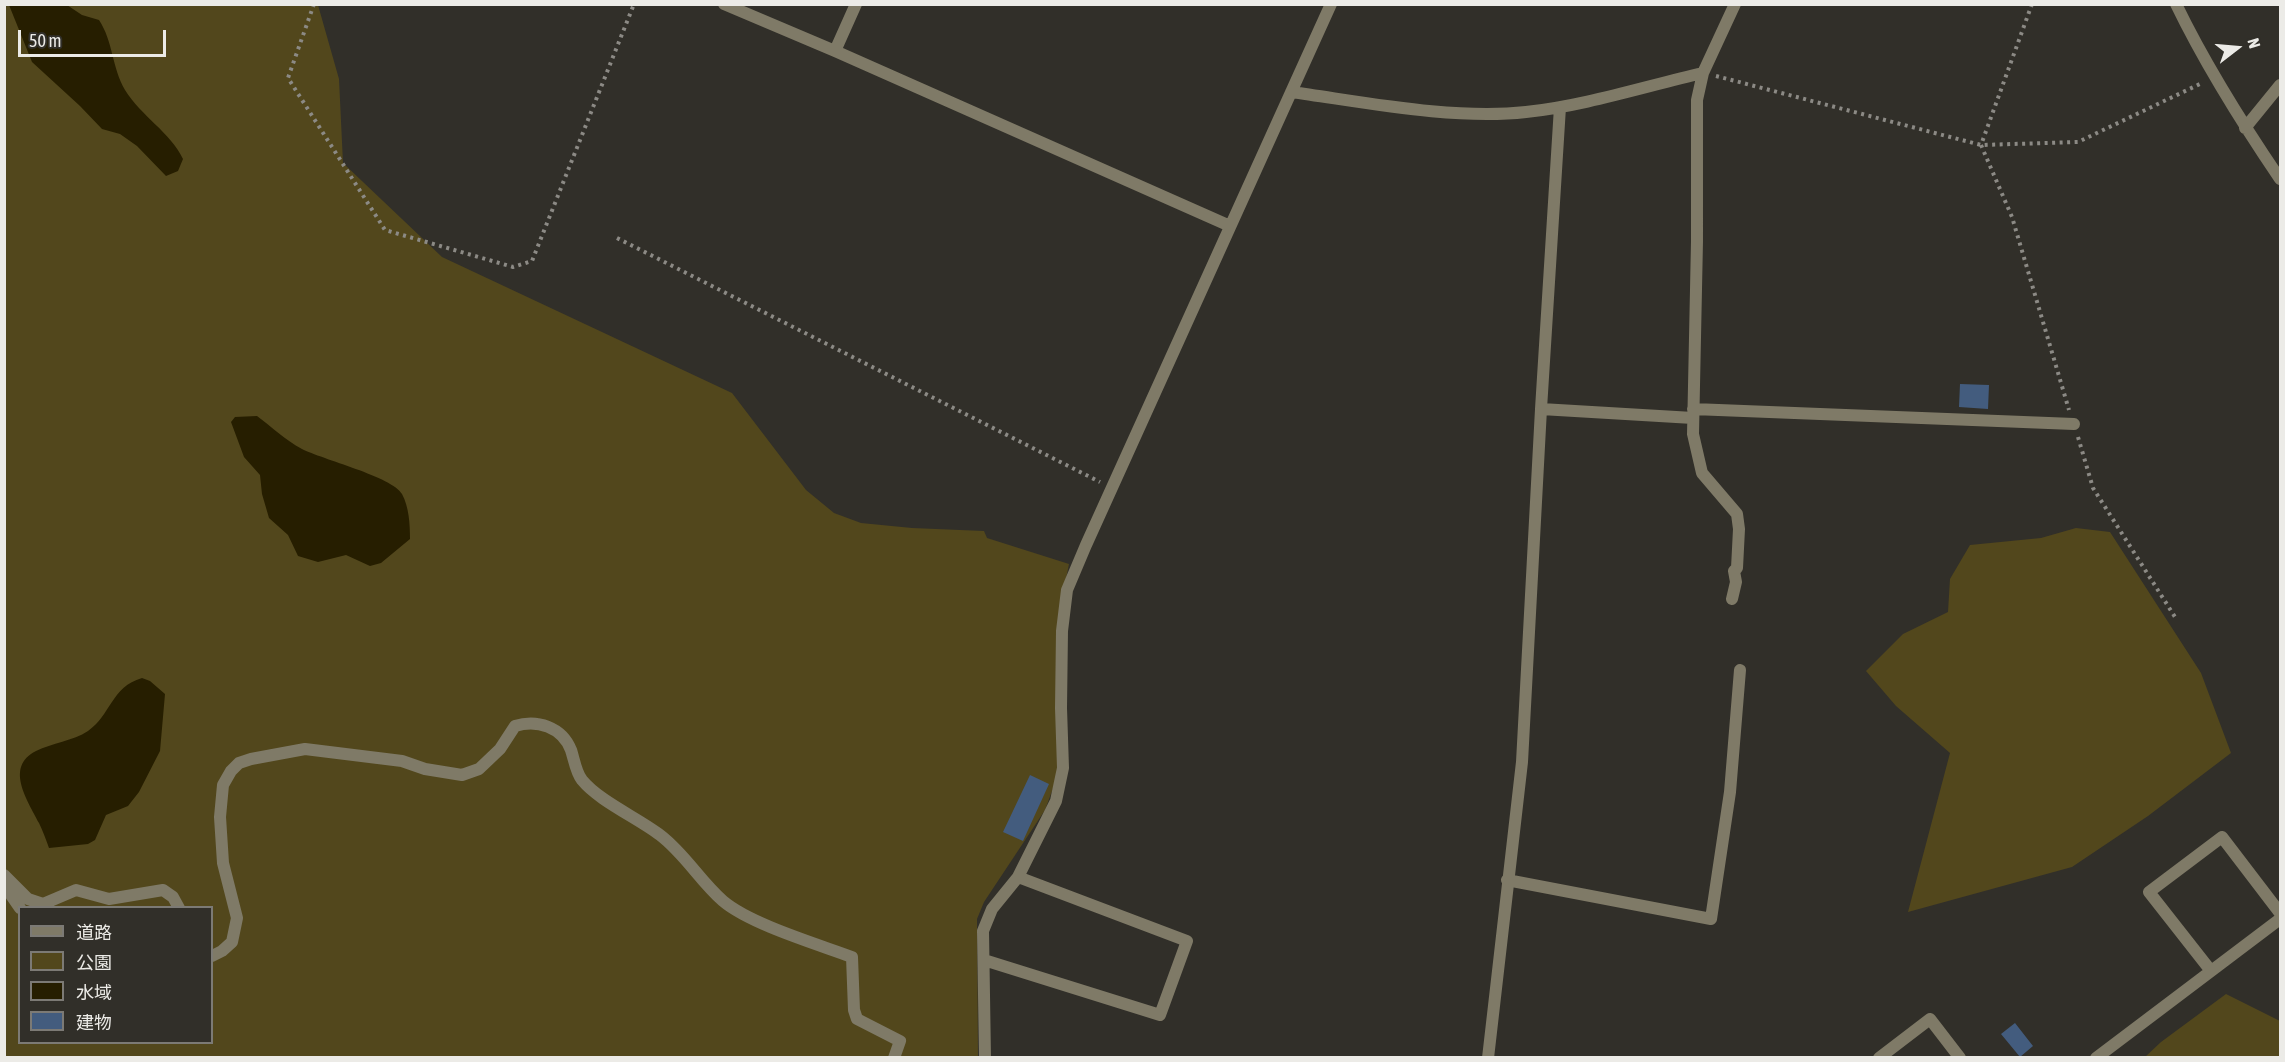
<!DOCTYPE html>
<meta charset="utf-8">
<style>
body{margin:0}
#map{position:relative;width:2285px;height:1062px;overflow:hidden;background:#312f29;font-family:"Asap Condensed","Noto Sans JP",sans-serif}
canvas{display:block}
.frame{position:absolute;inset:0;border:6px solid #ecebe7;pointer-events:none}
.legend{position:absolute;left:18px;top:906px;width:195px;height:138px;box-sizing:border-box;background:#312f29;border:2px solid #7c7a75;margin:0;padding:8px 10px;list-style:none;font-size:18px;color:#ecebe7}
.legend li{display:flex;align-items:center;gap:12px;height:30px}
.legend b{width:30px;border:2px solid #7c7a75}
.north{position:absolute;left:2207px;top:18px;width:60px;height:60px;-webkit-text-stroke:4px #312f29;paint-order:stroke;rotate:74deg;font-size:16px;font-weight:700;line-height:24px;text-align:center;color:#ecebe7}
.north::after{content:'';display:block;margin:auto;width:21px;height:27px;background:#ecebe7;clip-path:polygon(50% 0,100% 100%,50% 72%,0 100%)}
.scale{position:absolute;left:18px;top:30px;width:148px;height:27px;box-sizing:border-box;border:3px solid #ecebe7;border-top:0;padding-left:8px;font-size:18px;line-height:21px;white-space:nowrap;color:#ecebe7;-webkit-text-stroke:4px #312f29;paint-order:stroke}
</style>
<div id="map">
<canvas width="2285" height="1062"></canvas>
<div class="frame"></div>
<ul class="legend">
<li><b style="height:8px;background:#7f7a67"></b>道路</li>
<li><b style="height:16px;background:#52471c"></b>公園</li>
<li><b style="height:16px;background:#261e00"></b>水域</li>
<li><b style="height:16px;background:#435c7e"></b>建物</li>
</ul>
<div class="north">N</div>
<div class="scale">50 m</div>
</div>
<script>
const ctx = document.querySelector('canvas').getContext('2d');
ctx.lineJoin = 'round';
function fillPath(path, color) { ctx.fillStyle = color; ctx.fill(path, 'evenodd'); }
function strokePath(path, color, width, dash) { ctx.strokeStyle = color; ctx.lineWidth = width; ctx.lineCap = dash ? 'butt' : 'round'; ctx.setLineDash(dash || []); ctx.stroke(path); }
fillPath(new Path2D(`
 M5,5H318L339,79L343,163L442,257L732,393L806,490L834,513L861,523L912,528L984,531L987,538L1069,564L1066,579L1059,772L1045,810L984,902L977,919L978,1057L5,1058ZM20,908H212V1042H20Z
 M2076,528L2110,532L2201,673L2231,753L2148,816L2072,867L1908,912L1950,753L1896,706L1866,671L1903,634L1948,612L1950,579L1970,545L2041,538Z
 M2226,994L2280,1021V1057H2145L2161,1042Z`), '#52471c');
fillPath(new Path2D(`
 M9,5H67L82,15L99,20C113,41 112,68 125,90C141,116 170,132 183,159L178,171L166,176L137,146L120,134L102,129L80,106L32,62Z
 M257,416C272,427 285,440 302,449C321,459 393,477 402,494C409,507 410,524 410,539L381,563L370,566L346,555L318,562L298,556L288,535L269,518L262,494L260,475L244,457L231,422L235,417Z
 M142,678L150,681L165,694L160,751L139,792L128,806L106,815L95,840L88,844L49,848C46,840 43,831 39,823C28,801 4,767 36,751C52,743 73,741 88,731C111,715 111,687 142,678Z`), '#261e00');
fillPath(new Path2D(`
 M1960,384L1989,385L1988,409L1959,407Z
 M1030,775L1049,784L1023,841L1003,832Z
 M2015,1023L2033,1046L2020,1057L2001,1034Z`), '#435c7e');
strokePath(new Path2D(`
 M314,4L288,78L385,230L513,267L532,261L634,4
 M2032,4L1981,145L2012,217L2069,410
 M1716,76L1981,145L2078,142L2202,83
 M617,238L1100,482
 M2078,437L2093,488L2175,617`), '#8c8a85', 4, [3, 4.5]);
strokePath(new Path2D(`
 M2176,4C2206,66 2242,123 2280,179
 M2245,128L2280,85
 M4,875L28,899L43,904L76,890L109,899L163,890L173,897L179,908
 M4,885L20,908
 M212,956L222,951L232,942L237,918L223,863L220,817L223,785L231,771L239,763L251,759L305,749L402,761L425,769L462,775L479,769L500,749L515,726C537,719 562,727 571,750C574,759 576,773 582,780C599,801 638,818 660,835C685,854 700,881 723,901C750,924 817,944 852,957L854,1010L857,1019L900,1041L894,1058`), '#7f7a67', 12);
strokePath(new Path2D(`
 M724,4L835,51L1230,226
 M835,51L856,4
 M1291,92C1364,102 1453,120 1526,112C1584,106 1646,86 1703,73
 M1541,409L1693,418
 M1693,409L2074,424
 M1732,599L1736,582L1734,571L1737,568L1739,529L1737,514L1702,473L1693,434L1697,241V100L1703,73L1735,4
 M1507,880L1711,919L1730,792L1740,670
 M984,960L1160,1015L1187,941L1018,877
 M2211,971L2149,892L2222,837L2280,913
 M985,1058L983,931L992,909L1018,877L1056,801L1063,768L1061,708L1062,631L1067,590L1086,545L1331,4
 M1488,1058L1522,762L1541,409L1560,107
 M1879,1058L1930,1019L1960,1058
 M2096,1058L2280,919`), '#7f7a67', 12);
</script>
